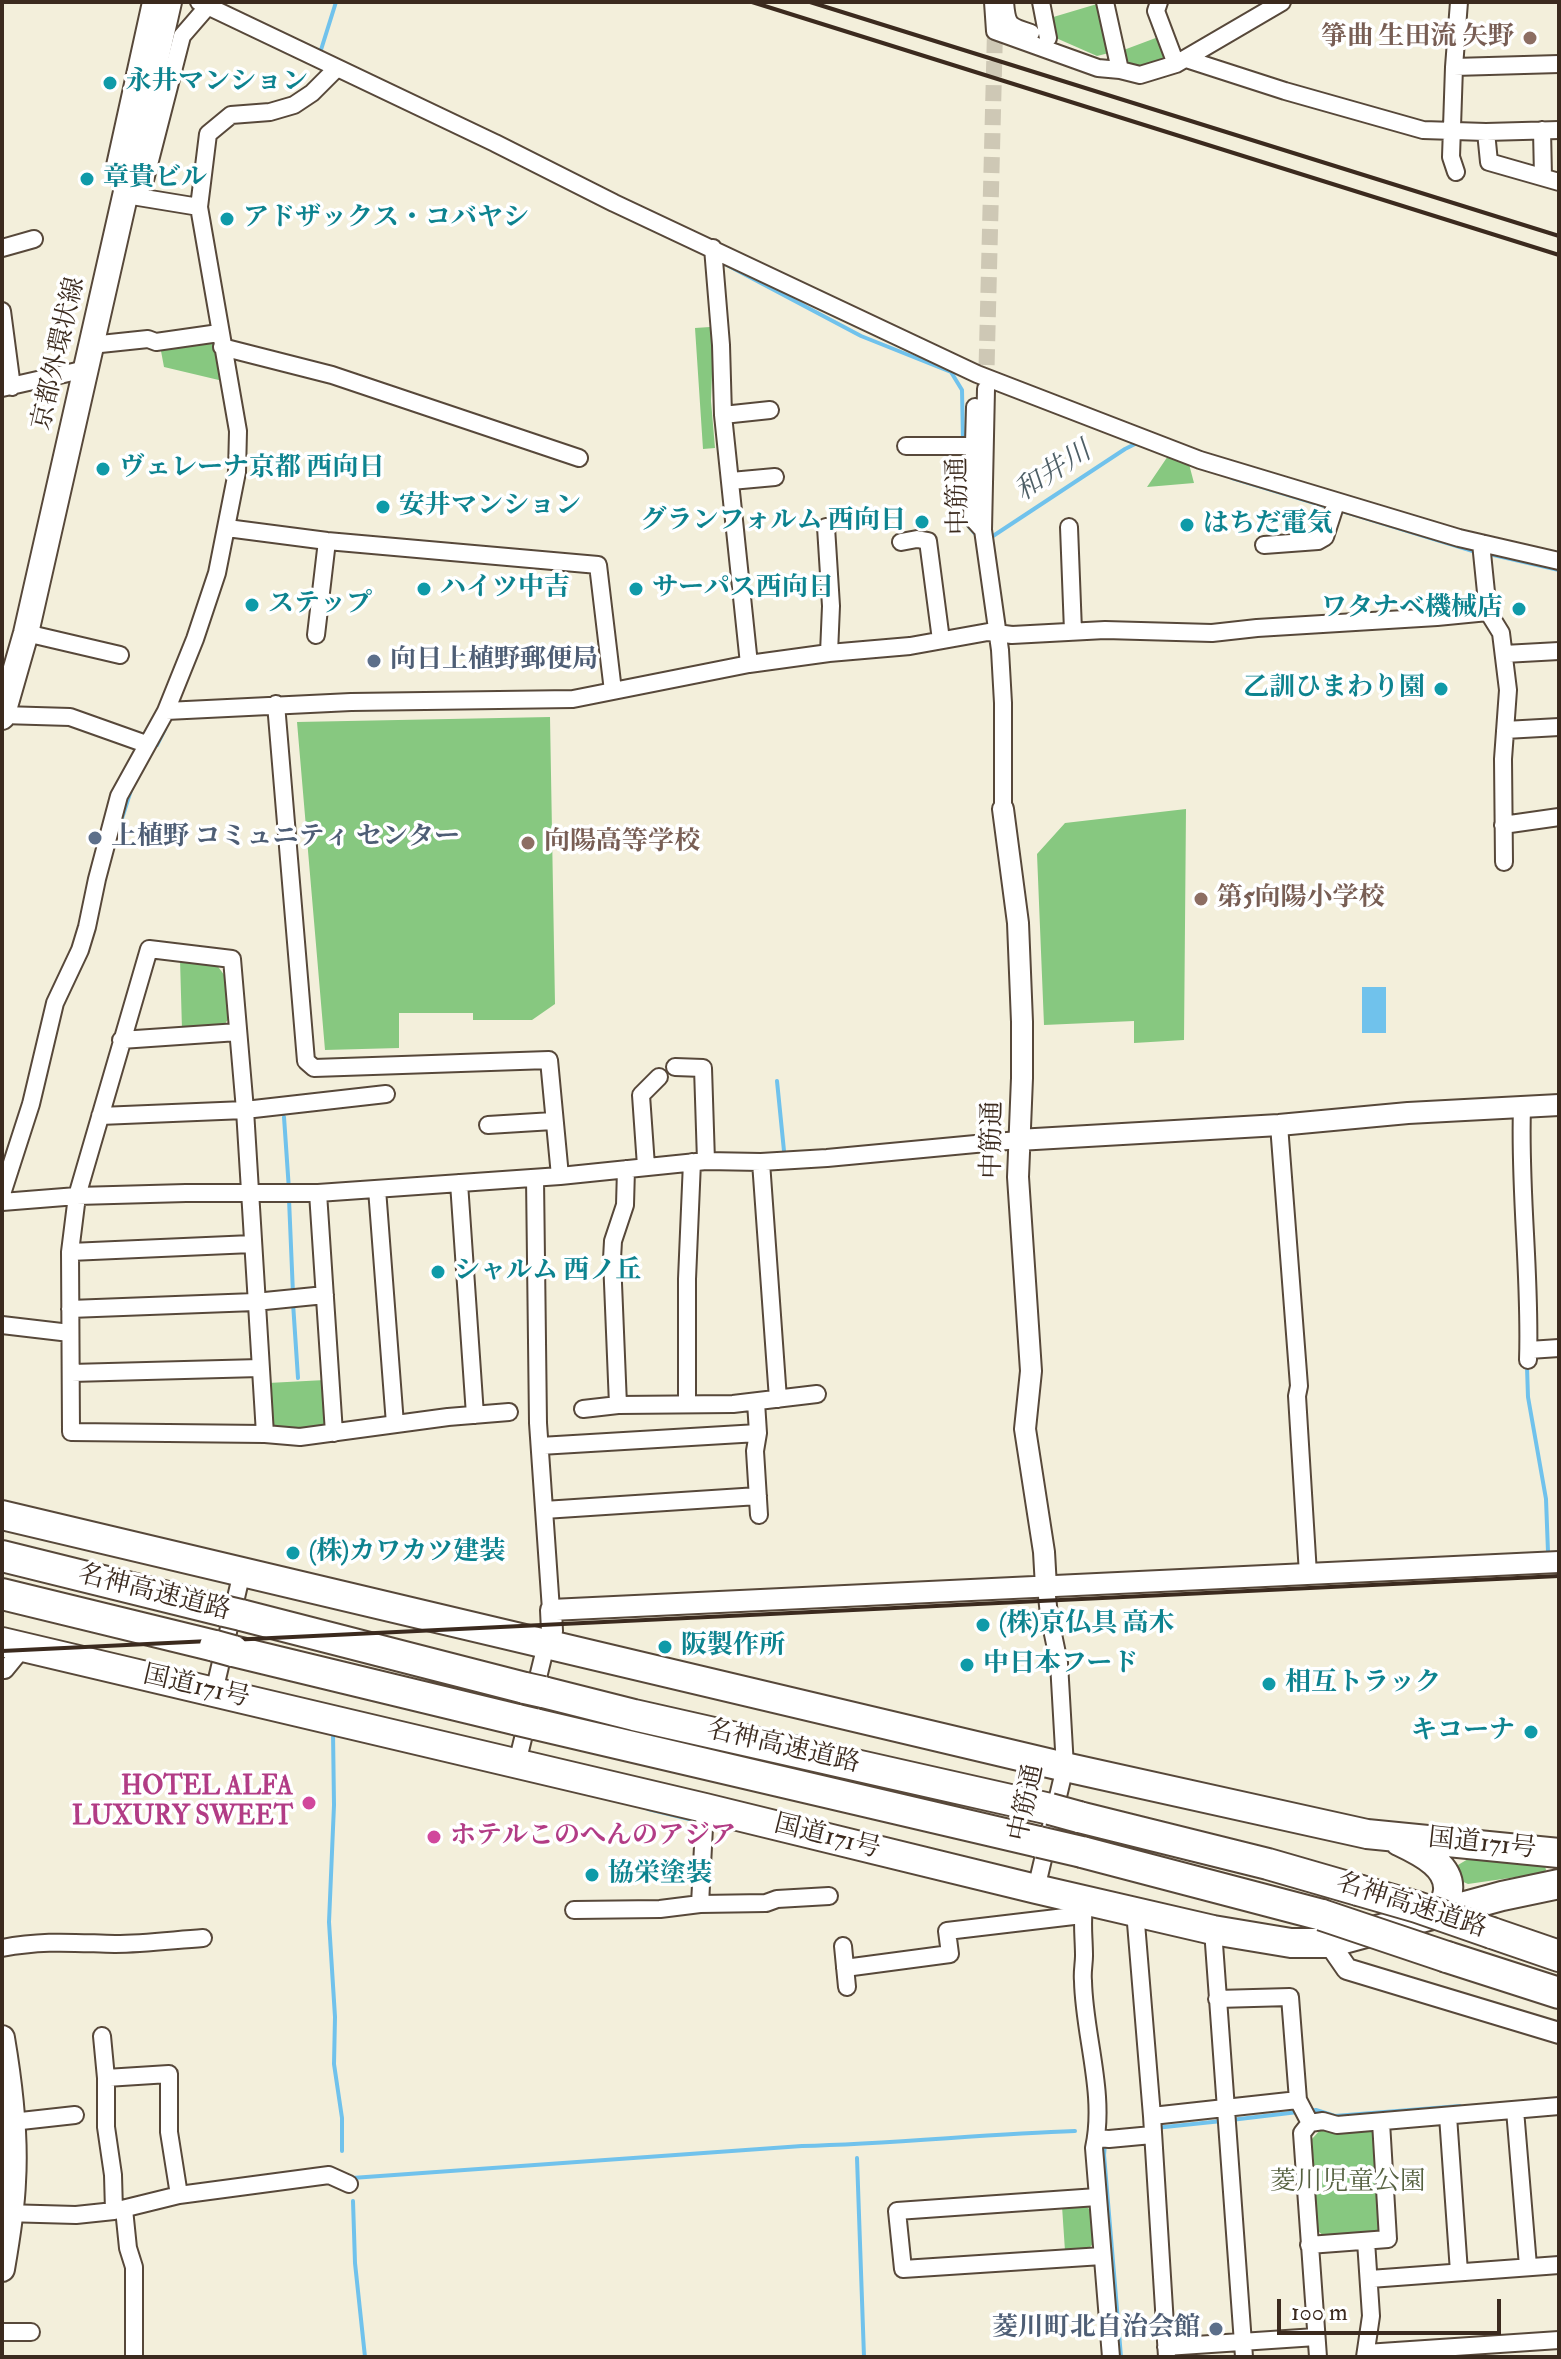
<!DOCTYPE html>
<meta charset="utf-8">
<style>
body{margin:0}
#map{position:relative;width:1561px;height:2359px;overflow:hidden;background:#f3efdb;font-family:"IM FELL Double Pica",serif}
canvas{display:block}
.frame{position:absolute;inset:0;border:4px solid #3b2a1e;pointer-events:none}
.scale{position:absolute;left:1277px;top:2299px;width:224px;height:36px;box-sizing:border-box;border:4px solid #3b2a1e;border-top:0;padding-left:10px;font-size:24px;line-height:28px;white-space:nowrap;color:#3b2a1e;-webkit-text-stroke:6px #fff;paint-order:stroke}
</style>
<div id="map">
<canvas width="1561" height="2359"></canvas>
<div class="frame"></div>
<div class="scale">100 m</div>
</div>
<script>
const ctx = document.querySelector('canvas').getContext('2d');
ctx.lineJoin = 'round';
function fillPath(path, color) { ctx.fillStyle = color; ctx.fill(path, 'evenodd'); }
function strokePath(path, color, width, dash) { ctx.strokeStyle = color; ctx.lineWidth = width; ctx.lineCap = dash ? 'butt' : 'round'; ctx.setLineDash(dash || []); ctx.stroke(path); }
function drawText(font, color, halo, rows, align = 'center') {
  ctx.font = font + ' "IM FELL Double Pica","Noto Serif JP",serif'; ctx.lineWidth = 7; ctx.setLineDash([]); ctx.textBaseline = 'middle'; ctx.strokeStyle = halo; ctx.fillStyle = color; for (const [text, x, y, turn = 0] of rows) {
    ctx.save(); ctx.translate(x, y); ctx.rotate((+turn || 0) * Math.PI / 180); ctx.textAlign = isNaN(turn) ? turn : align; if (halo) ctx.strokeText(text, 0, 0); ctx.fillText(text, 0, 0); ctx.restore();
  }
}
fillPath(new Path2D(`
 M1097,4L1109,53L1097,56L1056,38L1050,18Z
 M1161,36L1167,59L1145,68L1127,65L1121,51Z
 M710,327L713,347L711,401L715,448L703,449L695,328Z
 M214,340L223,381L164,367L161,351L181,345Z
 M1168,456L1189,464L1194,483L1147,487Z
 M550,717L555,1004L532,1020H473V1013H399V1048L325,1050L297,722Z
 M1186,809L1184,1040L1134,1043V1021L1044,1025L1037,854L1065,823Z
 M180,959L216,964L225,976L229,1018L222,1028L182,1030Z
 M325,1380L328,1430L278,1432L271,1424L268,1383Z
 M1468,1859L1541,1865L1545,1866L1546,1870L1544,1873L1468,1884L1459,1880L1456,1872L1458,1865Z
 M1370,2128L1379,2136L1384,2227L1376,2236L1326,2238L1318,2231L1312,2139L1321,2129Z
 M1084,2204L1092,2212L1094,2243L1088,2249L1065,2251L1062,2206Z`), '#87c880');
fillPath(new Path2D(`
 M1362,987H1386V1033H1362Z`), '#70c2ec');
strokePath(new Path2D(`
 M320,53L336,2
 M725,264L861,336L951,372L962,390L963,441
 M963,450L964,509
 M1232,478L1331,508
 M1339,510L1476,552
 M965,518V522L977,536
 M990,538L1125,449L1137,443
 M1489,554L1559,570
 M157,745L165,729
 M119,828L132,787
 M777,1081L784,1151
 M284,1117L289,1190
 M289,1199L293,1294
 M293,1303L298,1378
 M1527,1367L1528,1397L1546,1499L1548,1552
 M333,1732L334,1805L329,1922L335,2017L334,2064L342,2118V2151
 M648,1809L689,1819
 M1310,2111L1316,2110L1335,2116L1460,2106
 M1231,2120L1298,2112
 M1155,2128L1222,2121
 M1105,2144L1104,2155L1121,2357
 M857,2158L864,2357
 M352,2178L802,2146C893,2144 984,2134 1075,2131
 M353,2201L355,2263L365,2357`), '#70c2ec', 4);
strokePath(new Path2D(`
 M986,389L995,31`), '#cec8b5', 16, [16, 8]);
const minor = new Path2D(`
 M199,2L495,143L614,203L977,374L1200,460L1459,538L1559,561
 M993,2L995,31L1098,68L1120,70L1140,75L1176,64L1282,2
 M1005,2C1007,25 1008,26 1031,33
 M1041,2L1048,38
 M1105,2L1120,70
 M1159,2L1156,11L1176,64
 M1186,59L1285,91L1423,130L1486,132L1559,130
 M1454,67L1559,64
 M1542,130L1543,177
 M1486,132L1489,162L1559,182
 M1456,172L1451,157L1454,67L1459,2
 M125,194L114,170L151,2
 M126,195L144,184L182,36L208,6
 M126,195L199,207
 M2,248L34,239
 M713,248L721,345L723,415L749,664
 M2,311L12,387
 M91,345L148,339L156,342L219,333
 M222,347L332,375L579,458
 M2,388L86,369
 M986,389L983,530L1000,650L1003,703V809
 M975,407L972,518L983,530
 M723,415L770,410
 M906,446H973
 M731,481L775,477
 M826,527L831,606L829,653
 M1069,527L1073,631
 M227,528L327,541L598,565L613,691
 M901,542L917,539L928,541L941,640
 M1481,543L1488,612L1501,633L1508,690L1503,759L1504,862
 M1264,545L1318,541L1325,537L1336,503
 M26,633L120,655
 M316,635L327,541
 M1504,654L1559,651
 M276,704L306,1061L314,1068L549,1060L560,1176
 M166,711L351,702L573,699L749,664L829,653L910,646L988,632L1012,635L1105,630L1212,633L1257,628L1437,617L1488,612
 M2,715L70,717L146,744
 M1505,730L1559,727
 M1503,825L1559,817
 M121,1040L238,1032
 M675,1067L703,1068L706,1161
 M1522,1108C1519,1192 1531,1276 1528,1360
 M100,1116L245,1110L386,1094
 M488,1125L553,1121
 M1279,1125L1299,1386L1297,1396L1308,1574
 M761,1162L778,1399
 M646,1166L641,1095L659,1077
 M535,1178L538,1423L551,1610
 M459,1183L475,1415
 M377,1189L395,1424
 M318,1193L334,1433
 M2,1194L31,1104L55,1003L80,950L87,927L97,879L119,796L166,711L195,639L217,573L237,472L238,431L199,207L208,134L231,115L270,112L294,105L312,93L337,68
 M2,1202L77,1196L186,1193H318L560,1176L706,1161L761,1162L827,1158L1018,1140
 M70,1252L252,1244
 M70,1309L255,1302L325,1295
 M2,1325L70,1333
 M1529,1350L1559,1348
 M71,1373L260,1368
 M687,1403V1279L692,1162
 M618,1405L612,1259L613,1241L625,1205L626,1169
 M583,1409L618,1405L733,1404L817,1394
 M758,1433L755,1451L759,1515
 M265,1434L245,1110L232,959L149,949L77,1196L70,1252L71,1432L265,1434L300,1437L448,1417L509,1412
 M540,1446L758,1433L756,1402
 M544,1510L758,1496
 M2,1670H5L23,1648
 M214,1692L242,1572
 M517,1763L544,1653L549,1645
 M1036,1889L1065,1767L1059,1663L1049,1615L1046,1587
 M1085,1900C1081,1919 1084,1936 1084,1956C1084,1964 1082,1972 1083,1981C1084,2035 1106,2094 1094,2148L1111,2357
 M700,1904L705,1808
 M574,1910L660,1909L700,1904L766,1903L777,1899L829,1896
 M1135,1911L1152,2116L1167,2357
 M1213,1930L1244,2357
 M843,1946L847,1987
 M2,1948C44,1940 73,1943 115,1944C144,1944 174,1940 203,1938
 M845,1968L950,1954L947,1931L1082,1915
 M1217,1999L1290,1997L1298,2100L1310,2123L1302,2133L1318,2357
 M102,2036L106,2078
 M1515,2110L1528,2266
 M1152,2116L1298,2100
 M1448,2116L1459,2272
 M12,2122L75,2115
 M1310,2123L1323,2121L1337,2125L1559,2106
 M1096,2138L1109,2139L1152,2135
 M1097,2197L897,2211L903,2269L1102,2256
 M124,2209L128,2248L134,2267V2357
 M114,2211L113,2175L106,2127V2078L169,2074V2132L179,2195
 M4,2213L76,2215L114,2211L179,2195L329,2175L349,2184
 M1309,2245L1388,2239L1381,2122
 M1370,2279L1559,2265
 M2,2332H31
 M1166,2347L1316,2337
 M1366,2353L1559,2340
 M1365,2357L1371,2316L1366,2241`);
const tertiary = new Path2D(`
 M1003,809L1018,923L1022,1022V1078L1018,1177L1031,1371L1025,1429L1044,1552L1046,1587
 M1018,1140L1279,1125L1408,1113L1559,1105
 M549,1645L552,1631L551,1610L1559,1562
 M1329,1943L1347,1969L1559,2033`);
const secondary = new Path2D(`
 M2,717L26,633L169,2
 M2,2038C10,2085 16,2135 13,2182C12,2211 7,2240 2,2269`);
const trunk = new Path2D(`
 M2,1515L1065,1767L1367,1834L1559,1853
 M2,1642L705,1808L1036,1889L1213,1930L1291,1943H1329L1502,1896L1559,1884
 M1399,1841C1420,1851 1455,1867 1447,1896C1445,1902 1441,1908 1438,1914`);
const motorway = new Path2D(`
 M2,1556L224,1611
 M2,1594L215,1646
 M241,1615L525,1688
 M233,1651L518,1720
 M543,1692L634,1715L1050,1809
 M535,1724L1039,1842
 M1079,1817L1268,1864L1358,1890
 M1082,1852L1322,1915
 M1492,1933L1559,1956
 M1447,1957L1559,1993`);
strokePath(minor, '#57483a', 20);
strokePath(tertiary, '#57483a', 24);
strokePath(secondary, '#57483a', 28);
strokePath(trunk, '#57483a', 32);
strokePath(motorway, '#57483a', 34);
strokePath(minor, '#fff', 16);
strokePath(tertiary, '#fff', 20);
strokePath(secondary, '#fff', 24);
strokePath(trunk, '#fff', 28);
strokePath(motorway, '#fff', 30);
strokePath(new Path2D(`
 M752,2L1559,255
 M810,2L1559,236
 M2,1651L1559,1576`), '#3b2a1e', 4);
const motorwayBridge = new Path2D(`
 M224,1611L241,1615
 M215,1646L233,1651
 M525,1688L543,1692
 M518,1720L535,1724
 M1050,1809L1079,1817
 M1039,1842L1082,1852
 M1358,1890L1417,1907L1492,1933
 M1322,1915L1447,1957`);
strokePath(motorwayBridge, '#57483a', 34, []);
strokePath(motorwayBridge, '#fff', 30);
for (const [x, y, r, color] of [
 [1530,38,8,"#8d6e63"],
 [110,83,8,"#0f9aa8"],
 [87,179,8,"#0f9aa8"],
 [227,219,8,"#0f9aa8"],
 [103,469,8,"#0f9aa8"],
 [383,507,8,"#0f9aa8"],
 [922,522,8,"#0f9aa8"],
 [1187,525,8,"#0f9aa8"],
 [424,589,8,"#0f9aa8"],
 [636,589,8,"#0f9aa8"],
 [252,605,8,"#0f9aa8"],
 [1519,609,8,"#0f9aa8"],
 [374,661,8,"#5c6f8a"],
 [1441,689,8,"#0f9aa8"],
 [95,838,8,"#5c6f8a"],
 [528,843,8,"#8d6e63"],
 [1201,899,8,"#8d6e63"],
 [438,1272,8,"#0f9aa8"],
 [293,1553,8,"#0f9aa8"],
 [983,1625,8,"#0f9aa8"],
 [665,1647,8,"#0f9aa8"],
 [967,1665,8,"#0f9aa8"],
 [1269,1684,8,"#0f9aa8"],
 [1531,1732,8,"#0f9aa8"],
 [309,1803,8,"#d1479c"],
 [434,1837,8,"#d1479c"],
 [592,1875,8,"#0f9aa8"],
 [1216,2329,8,"#5c6f8a"]
]) { const dot = new Path2D(); dot.arc(x, y, r, 0, 2 * Math.PI); ctx.fillStyle = color; ctx.fill(dot); strokePath(dot, '#fff', 3); }
drawText('bold 26px', '#785e54', '#fff', [
 ["箏曲 生田流 矢野",1514,38,"right"],
 ["向陽高等学校",544,843],
 ["第5向陽小学校",1217,899]
], 'left');
drawText('bold 26px', '#0d838f', '#fff', [
 ["永井マンション",126,83],
 ["章貴ビル",103,179],
 ["アドザックス・コバヤシ",243,219],
 ["ヴェレーナ京都 西向日",119,469],
 ["安井マンション",399,507],
 ["グランフォルム 西向日",906,522,"right"],
 ["はちだ電気",1203,525],
 ["ハイツ中吉",440,589],
 ["サーパス西向日",652,589],
 ["ステップ",268,605],
 ["ワタナベ機械店",1503,609,"right"],
 ["乙訓ひまわり園",1425,689,"right"],
 ["シャルム 西ノ丘",454,1272],
 ["(株)カワカツ建装",309,1553],
 ["(株)京仏具 高木",999,1625],
 ["阪製作所",681,1647],
 ["中日本フード",983,1665],
 ["相互トラック",1285,1684],
 ["キコーナ",1515,1732,"right"],
 ["協栄塗装",608,1875]
], 'left');
drawText('26px', '#3b2a1e', '#fff', [
 ["京都外環状線",60,354,-77],
 ["中筋通",960,496,-91],
 ["中筋通",994,1140,-89],
 ["名神高速道路",154,1594,14],
 ["国道171号",196,1688,13],
 ["名神高速道路",783,1748,13],
 ["中筋通",1028,1803,-78],
 ["国道171号",827,1838,14],
 ["国道171号",1482,1845,6],
 ["名神高速道路",1411,1907,18]
]);
drawText('bold 26px', '#4e5e75', '#fff', [
 ["向日上植野郵便局",390,661],
 ["上植野 コミュニティ センター",111,838],
 ["菱川町北自治会館",1200,2329,"right"]
], 'left');
drawText('bold 26px', '#b23c85', '#fff', [
 ["HOTEL ALFA",293,1788],
 ["LUXURY SWEET",293,1818],
 ["ホテルこのへんのアジア",450,1837,"left"]
], 'right');
drawText('26px', '#566140', '#fff', [
 ["菱川児童公園",1348,2183]
]);
drawText('italic 28px', '#4e5f66', '#fff', [
 ["和井川",1054,473,-33]
]);
</script>
